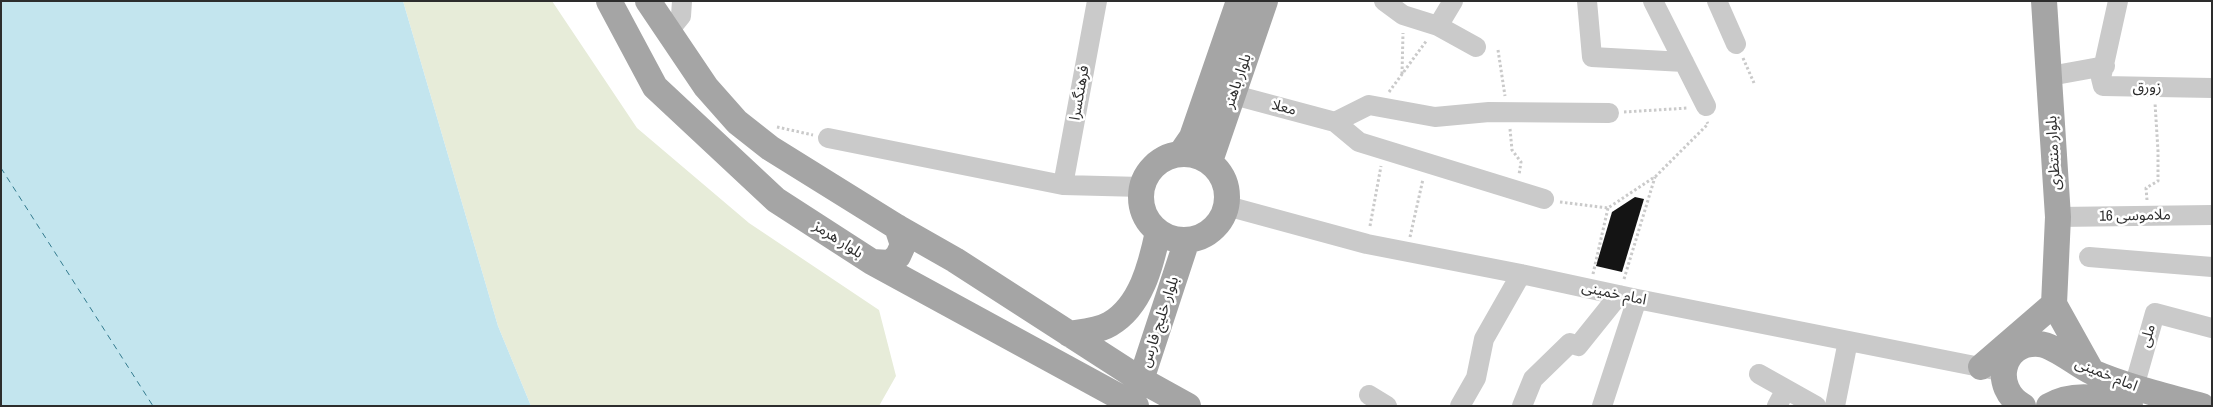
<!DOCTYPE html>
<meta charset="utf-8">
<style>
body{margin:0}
#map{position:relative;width:2213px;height:407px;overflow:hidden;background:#fff;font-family:"Archivo Narrow",sans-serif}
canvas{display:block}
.frame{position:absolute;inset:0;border:2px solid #2d2d2d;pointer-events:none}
</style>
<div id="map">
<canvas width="2213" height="407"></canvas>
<div class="frame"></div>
</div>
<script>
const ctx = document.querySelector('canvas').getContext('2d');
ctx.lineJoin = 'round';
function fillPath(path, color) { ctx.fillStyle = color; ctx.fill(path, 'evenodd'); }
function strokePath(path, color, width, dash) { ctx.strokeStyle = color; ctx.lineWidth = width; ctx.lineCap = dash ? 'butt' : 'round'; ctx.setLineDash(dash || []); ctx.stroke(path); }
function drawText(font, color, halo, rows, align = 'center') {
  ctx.font = font + ' "Archivo Narrow","Noto Sans Arabic",sans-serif'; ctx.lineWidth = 5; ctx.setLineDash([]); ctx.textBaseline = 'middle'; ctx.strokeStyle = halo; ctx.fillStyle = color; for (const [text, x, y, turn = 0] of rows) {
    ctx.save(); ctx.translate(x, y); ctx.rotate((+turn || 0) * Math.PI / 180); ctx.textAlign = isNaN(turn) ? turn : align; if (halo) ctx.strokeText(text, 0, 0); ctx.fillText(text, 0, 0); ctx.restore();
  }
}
fillPath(new Path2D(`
 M403,1H552L637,128L749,223L879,310L896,376L879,406H531L498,326Z`), '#e7ecd9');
fillPath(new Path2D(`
 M1,1H403L498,326L531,406H1Z`), '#c3e5ee');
strokePath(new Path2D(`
 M1,168L153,406`), '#337b8e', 1, [6, 5]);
fillPath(new Path2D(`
 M1635,197L1644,199L1622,272L1596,266L1612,212Z`), '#141414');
strokePath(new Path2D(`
 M1498,50L1505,96
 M1743,58L1754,83
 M1402,74L1403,33
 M1389,92L1427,40
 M1624,112L1688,108
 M777,127L813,135
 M1510,129L1512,150L1521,162L1519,175
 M2147,200L2146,188L2158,181V151L2155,103
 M1560,202L1608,208L1656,176L1708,124L1707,122
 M1370,226L1381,166
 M1410,237L1423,179
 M1593,274L1608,208
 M1624,279L1655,177`), '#cacaca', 3, [2.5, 2.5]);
strokePath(new Path2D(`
 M1384,1L1403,15L1438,26L1476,47
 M1587,1L1592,57L1684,62
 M1653,1L1706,106
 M1717,1L1736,44
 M2118,1L2101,78L2103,86L2212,88
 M1438,26L1453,1
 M668,32L681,16L682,1
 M2050,76L2105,66
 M1234,95L1335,122L1359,142L1544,199
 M1335,122L1369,105L1435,117L1489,112L1609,113
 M828,138L1063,185L1142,187
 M1063,185L1097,1
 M1227,206L1367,244L1521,274L1637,299L1995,370
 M2058,217L2212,215
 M2089,257L2212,267
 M1759,374L1816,406
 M2134,387L2155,313L2212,328
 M1369,395L1387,406
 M1460,406L1476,378L1484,339L1521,274
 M1522,406L1533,379L1570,343L1578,346L1619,295
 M1602,406L1637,299
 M1777,406L1786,389
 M1835,406L1848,341`), '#cacaca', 20);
strokePath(new Path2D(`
 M609,1L655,87L776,200L872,262L1136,406
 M648,1L706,87L737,122L770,148L897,227L955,260L1141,380
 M2044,1L2058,217L2054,304L2092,372
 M1181,153L1192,137L1239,1
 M1141 197a43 43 0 1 1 86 0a43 43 0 1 1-86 0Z
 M1210,161L1265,1
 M1187,240L1141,380L1188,406
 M872,262L890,263L898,256L903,245L897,227
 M1069,334C1082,332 1098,331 1110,324C1141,306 1151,265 1158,232
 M1981,367L2054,304
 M2023,406C1991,388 2001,341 2039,344C2054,345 2077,365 2092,372C2127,387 2165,396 2202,406
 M2049,406C2074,391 2105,398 2130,406`), '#a5a5a5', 26);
drawText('15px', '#2d2d2d', '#fff', [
 ["بلوار باهنر",1238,81,-71],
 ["زورق",2147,88],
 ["فرهنگسرا",1080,93,-80],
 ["معلا",1284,108,15],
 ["بلوار منتظری",2054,153,-93],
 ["ملاموسی 16",2135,216,-1],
 ["بلوار هرمز",838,240,33],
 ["امام خمینی",1614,294,12],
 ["بلوار خلیج فارس",1160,322,-72],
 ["ملی",2148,336,-74],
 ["امام خمینی",2106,375,22]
]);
</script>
